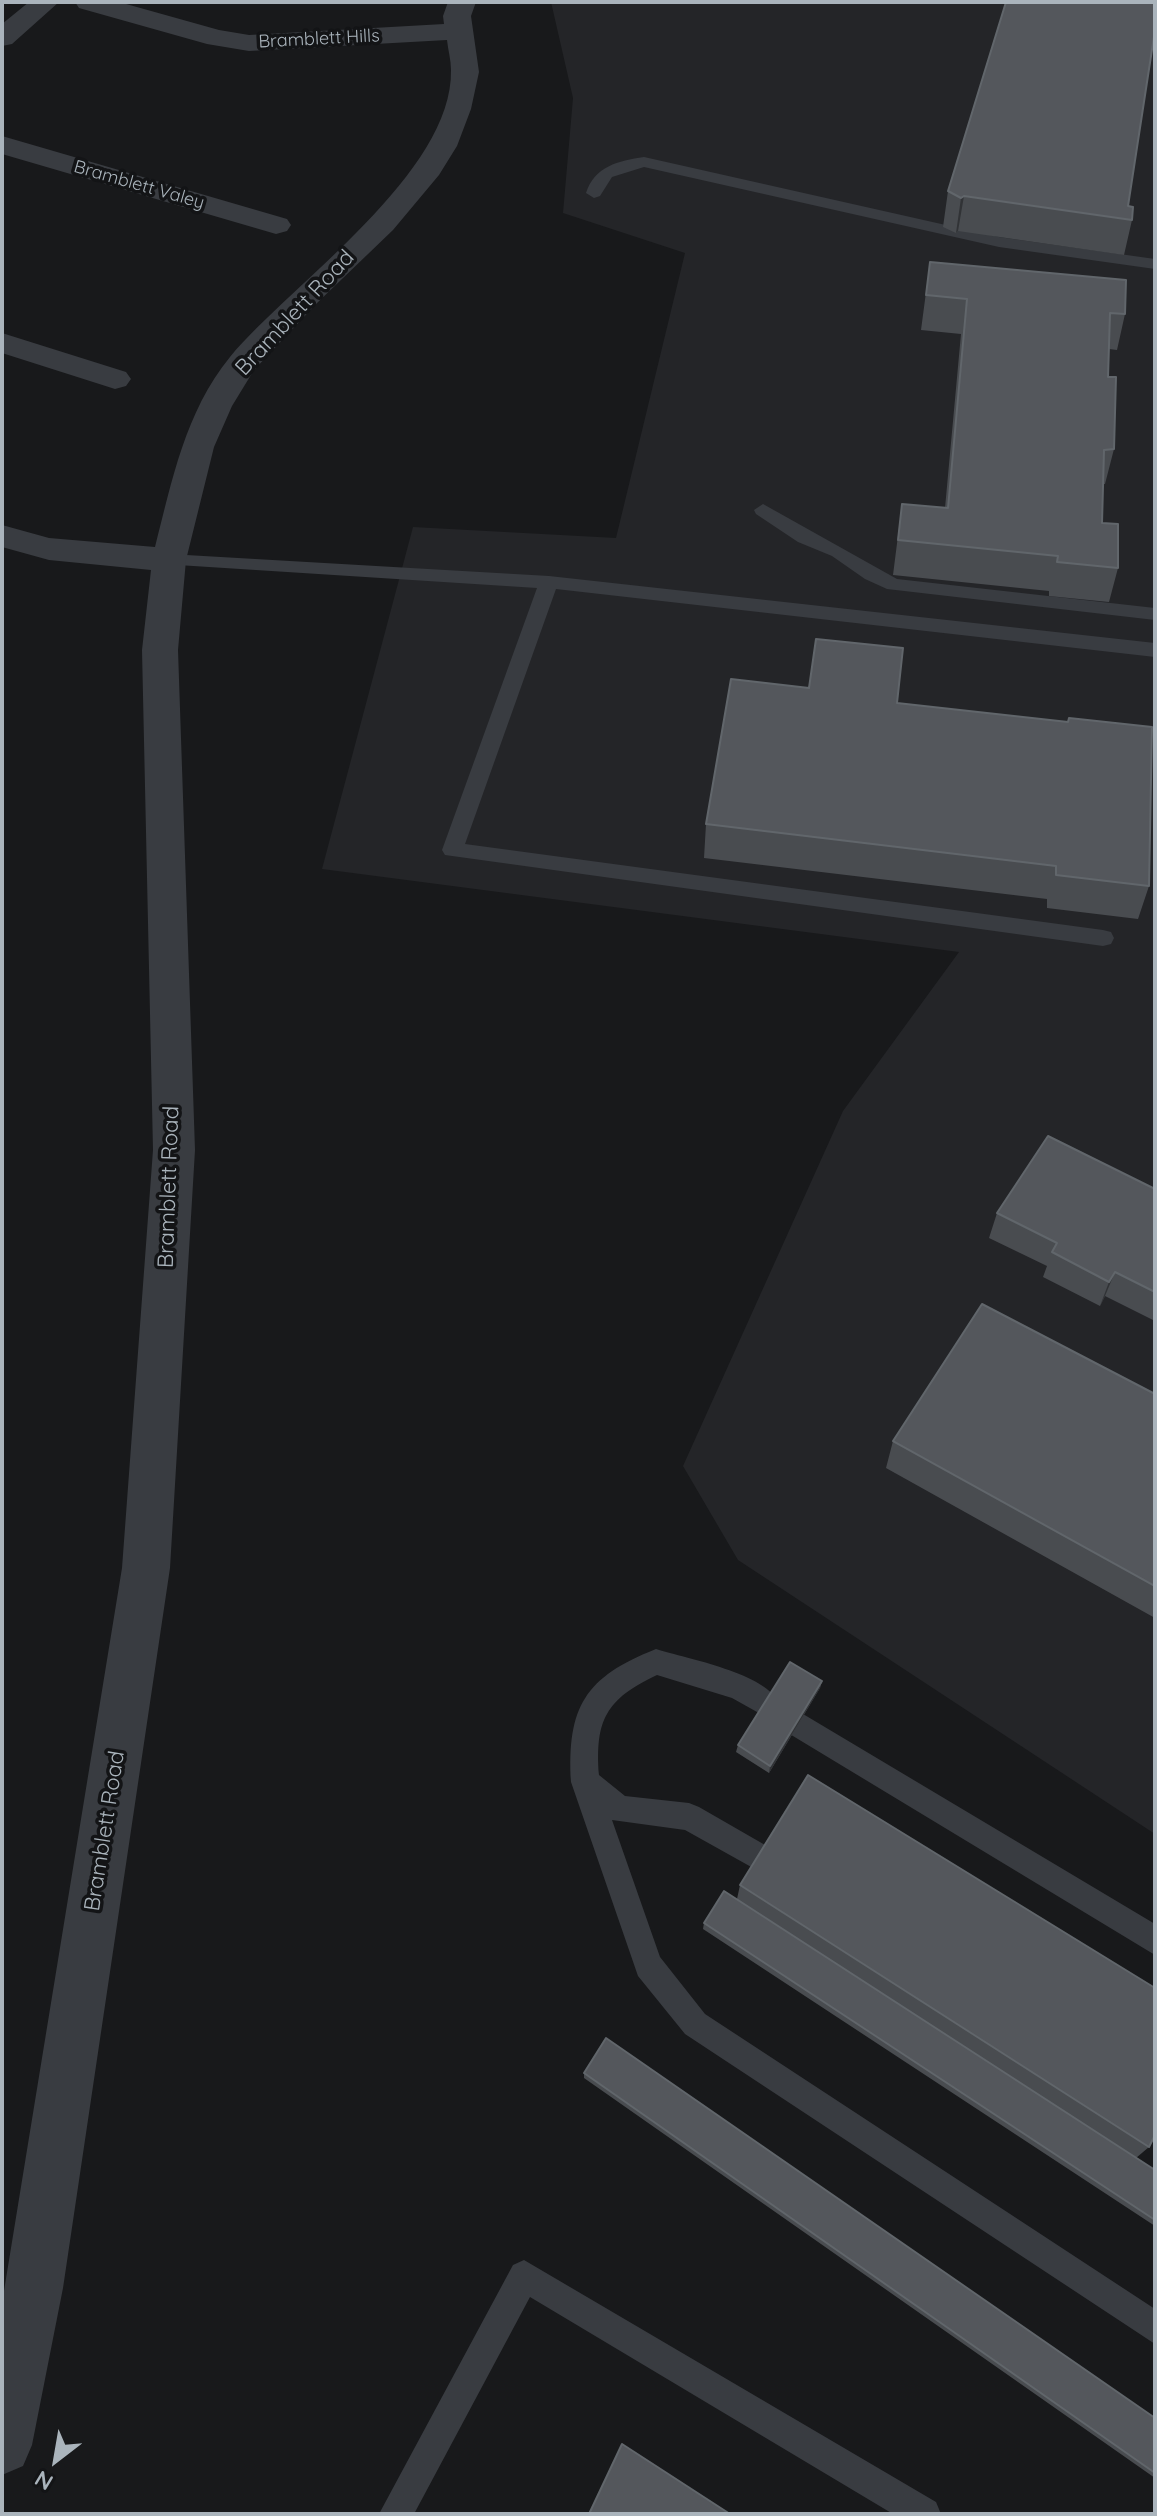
<!DOCTYPE html>
<style>
body{margin:0}
#map{position:relative;width:1157px;height:2516px;overflow:hidden;background:#18191b;font-family:Quicksand,sans-serif}
canvas{display:block}
.frame{position:absolute;inset:0;border:4px solid #aab4bc;pointer-events:none}
.north{position:absolute;left:16px;top:2420px;width:80px;height:80px;-webkit-text-stroke:6px #131416;paint-order:stroke;rotate:211deg;font-size:22px;font-weight:700;line-height:32px;text-align:center;color:#aab4bc}
.north::after{content:'';display:block;margin:auto;width:28px;height:36px;background:#aab4bc;clip-path:polygon(50% 0,100% 100%,50% 72%,0 100%)}
</style>
<div id="map">
<canvas width="1157" height="2516"></canvas>
<div class="frame"></div>
<div class="north">N</div>
</div>
<script>
const ctx = document.querySelector('canvas').getContext('2d');
ctx.lineJoin = 'round';
function fillPath(path, color) { ctx.fillStyle = color; ctx.fill(path, 'evenodd'); }
function strokePath(path, color, width, dash) { ctx.strokeStyle = color; ctx.lineWidth = width; ctx.lineCap = dash ? 'butt' : 'round'; ctx.setLineDash(dash || []); ctx.stroke(path); }
function drawText(font, color, halo, rows, align = 'center') {
  ctx.font = font + ' Quicksand,sans-serif'; ctx.lineWidth = 7; ctx.setLineDash([]); ctx.textBaseline = 'middle'; ctx.strokeStyle = halo; ctx.fillStyle = color; for (const [text, x, y, turn = 0] of rows) {
    ctx.save(); ctx.translate(x, y); ctx.rotate((+turn || 0) * Math.PI / 180); ctx.textAlign = isNaN(turn) ? turn : align; if (halo) ctx.strokeText(text, 0, 0); ctx.fillText(text, 0, 0); ctx.restore();
  }
}
fillPath(new Path2D(`
 M551,2H1155V1834L738,1560L683,1466L843,1111L959,952L322,869L413,527L616,538L685,253L563,213L573,98Z`), '#242528');
fillPath(new Path2D(`
 M644,157L999,237L1155,259V269L999,247L644,167L612,177L600,196L594,198L586,193C595,166 618,161 644,157Z
 M763,504L897,579L1155,608V620L887,589L865,579L832,556L798,542L756,514L754,510Z
 M169,554L549,576L1155,643V657L556,589L465,844L1103,930L1111,932L1114,938L1111,944L1103,946L445,855L442,850L537,588L162,564L160,560L162,556Z
 M656,1649C688,1659 766,1673 780,1704L776,1713L766,1717L732,1698L657,1675C606,1699 595,1720 599,1775L625,1796L689,1803L699,1807L772,1849L776,1859L772,1869L762,1873L685,1830L612,1820L660,1957L705,2014L1155,2309V2344L685,2034L638,1976L571,1782C567,1707 585,1677 656,1649Z
 M798,1711L1155,1924V1955L788,1733L784,1724L788,1715Z
 M524,2260L936,2502L941,2514H893L530,2297L414,2514H379L513,2265Z`), '#393c41');
fillPath(new Path2D(`
 M29,2H59L12,44L2,46V24Z
 M75,2H119L219,30L249,35L444,24L443,16L448,2H476L471,16L479,72L471,109L457,146L439,175L393,230L317,303L254,370L232,406L214,447L186,560L178,650L195,1150L170,1568L63,2288L32,2445L23,2466L2,2475V2303L122,1568L153,1150L142,650L151,570L49,560L2,547V525L49,538L155,547C172,481 185,412 230,357C293,282 453,173 451,70C451,60 448,50 447,40L249,51L207,44L79,8Z
 M2,136L287,219L291,225L287,231L276,234L2,154Z
 M2,333L126,372L131,379L126,386L115,389L2,353Z`), '#393c41');
fillPath(new Path2D(`
 M948,191L1128,206L1132,220L1124,255L958,231L956,233L943,227Z
 M930,262L1125,314L1117,350L1109,349L1108,377L1114,449L1105,484H1103L1102,523L1118,568L1109,602L1049,596V591L893,575L902,504L945,508L961,334L921,330Z
 M897,703L1149,886L1138,919L1047,908V899L704,858L706,824Z
 M1155,1189V1321L1105,1296L1100,1306L1043,1277L1047,1266L989,1238L997,1213Z
 M1155,1394V1618L886,1468L893,1441Z
 M822,1681L820,1688L769,1773L736,1752L738,1745Z
 M740,1885L1149,2147L1136,2158L1155,2170V2226L703,1929L704,1923L737,1899Z
 M584,2073L1155,2418V2478L584,2078Z`), '#494c50');
fillPath(new Path2D(`
 M964,196L958,231L956,233L961,198Z
 M1115,1272L1105,1296L1100,1306L1109,1282Z
 M822,1681L820,1688L769,1773L770,1766Z`), '#313336');
const building = new Path2D(`
 M1006,2H1155V30L1128,206L1133,207L1132,220L964,196L961,198L948,191Z
 M930,262L1126,280L1125,314L1110,313L1108,377H1116L1114,449L1104,450L1102,523L1118,524V568L1057,562L1058,556L898,540L902,504L948,508L967,299L926,295Z
 M816,639L903,648L897,703L1068,722L1069,718L1152,727L1149,886L1056,875V866L706,824L731,679L809,688Z
 M1048,1136L1155,1189V1292L1115,1272L1109,1282L1052,1252L1057,1243L997,1213Z
 M982,1304L1155,1394V1586L893,1441Z
 M790,1662L822,1681L770,1766L738,1745Z
 M808,1775L1155,1988V2135L1149,2147L740,1885Z
 M724,1891L1155,2170V2220L704,1923Z
 M606,2038L1155,2418V2473L584,2073Z
 M622,2444L730,2514H589Z`);
fillPath(building, '#54575c');
strokePath(building, '#61666b', 2);
drawText('18px', '#aab4bc', '#131416', [
 ["Bramblett Hills",319,39,-3],
 ["Bramblett Valey",139,185,16]
]);
drawText('22px', '#aab4bc', '#131416', [
 ["Bramblett Road",295,313,-47],
 ["Bramblett Road",169,1187,-88],
 ["Bramblett Road",105,1831,-81]
]);
</script>
